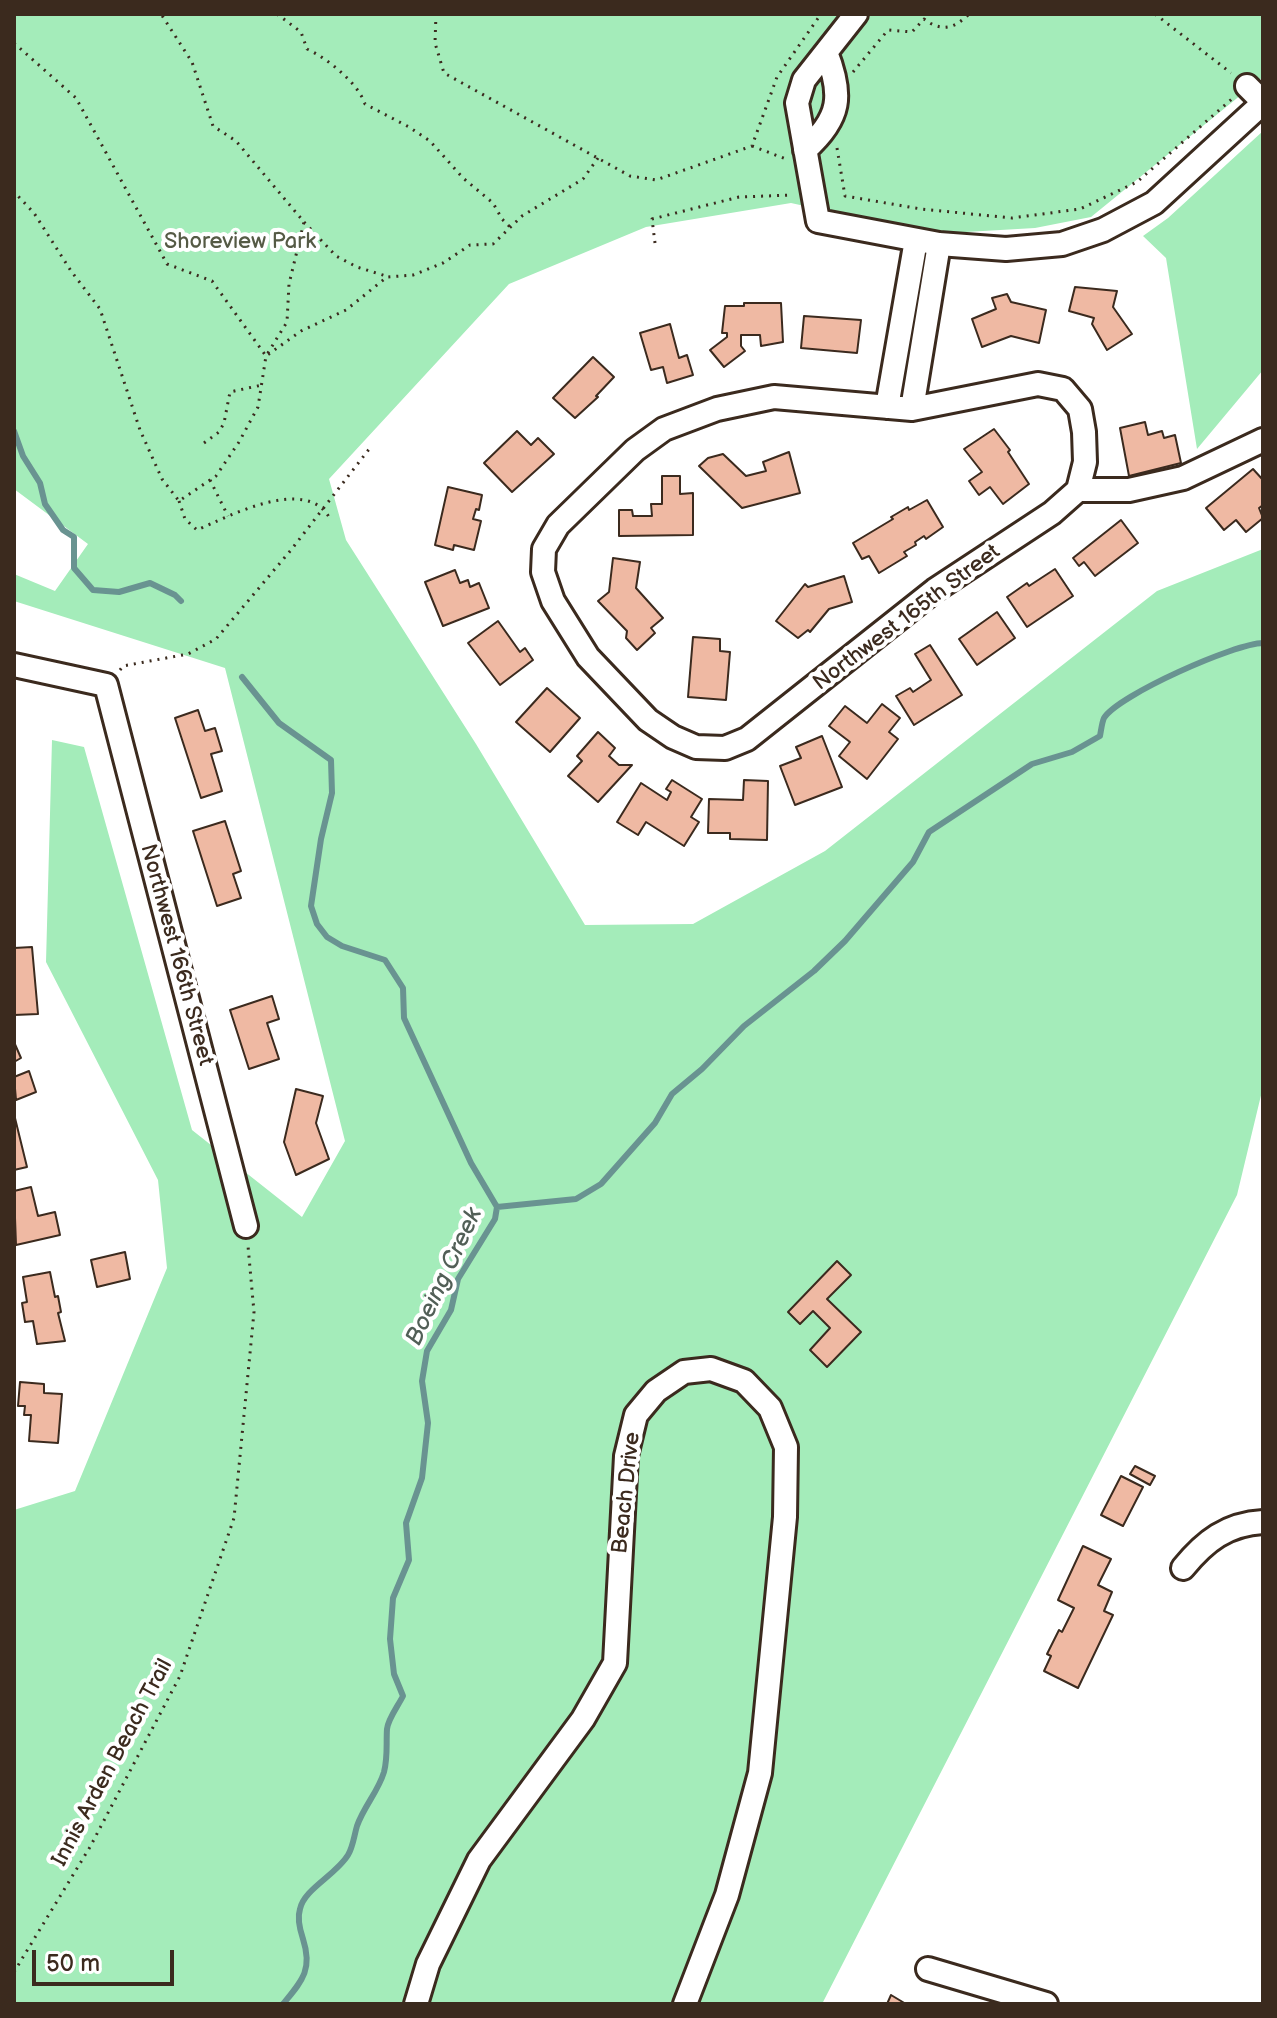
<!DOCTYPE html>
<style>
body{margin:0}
#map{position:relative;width:1277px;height:2018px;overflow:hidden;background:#fff;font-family:"Balsamiq Sans",sans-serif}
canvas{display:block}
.frame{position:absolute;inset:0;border:16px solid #3b2a1e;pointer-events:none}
.scale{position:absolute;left:32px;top:1950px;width:142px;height:36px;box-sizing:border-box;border:4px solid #3b2a1e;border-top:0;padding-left:10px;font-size:24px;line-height:28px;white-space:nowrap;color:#3b2a1e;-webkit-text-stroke:6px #fff;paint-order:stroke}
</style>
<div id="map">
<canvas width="1277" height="2018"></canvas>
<div class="frame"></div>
<div class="scale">50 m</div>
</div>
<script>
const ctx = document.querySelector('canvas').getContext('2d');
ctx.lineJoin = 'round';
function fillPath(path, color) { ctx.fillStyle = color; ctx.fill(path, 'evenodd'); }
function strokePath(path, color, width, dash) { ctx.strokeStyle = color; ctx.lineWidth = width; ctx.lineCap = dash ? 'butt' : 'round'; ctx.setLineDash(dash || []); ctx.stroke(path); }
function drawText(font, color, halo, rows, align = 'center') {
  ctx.font = font + ' "Balsamiq Sans",sans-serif'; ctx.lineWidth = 8; ctx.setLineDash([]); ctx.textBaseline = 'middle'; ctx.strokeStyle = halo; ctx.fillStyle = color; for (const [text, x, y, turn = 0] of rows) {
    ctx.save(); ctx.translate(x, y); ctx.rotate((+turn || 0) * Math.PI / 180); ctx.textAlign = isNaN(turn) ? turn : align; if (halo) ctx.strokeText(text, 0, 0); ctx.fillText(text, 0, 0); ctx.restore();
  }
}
fillPath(new Path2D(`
 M14,14H1263V77L1091,217L1035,228L931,234L791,203L646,227L509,284L329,479L346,540L476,744L585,925L693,924L825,851L1157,591L1263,549V1087L1237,1195L822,2004H14V1510L75,1491L167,1268L158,1180L46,962L52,740L84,747L192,1130L302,1217L345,1141L225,668L14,601V574L55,591L88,544L14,489Z
 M1263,131V370L1197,449L1166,258L1143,236L1168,218Z`), '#a4ecba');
strokePath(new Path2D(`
 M14,431L23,456L40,483L45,504L63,530L74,537V568L93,590L119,592L150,583L175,595L181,601
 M242,677L279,723L331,760L332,793L321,839L311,906L317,924L327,937L342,946L385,960L403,988L404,1018L471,1163L497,1207L495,1219L458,1279L451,1310L427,1351L422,1381L428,1423L422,1478L406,1523L409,1560L393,1598L390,1639L394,1674L403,1696C398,1706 388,1719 387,1729C386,1744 388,1757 384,1772C378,1792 364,1806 357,1826C354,1836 353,1847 348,1855C336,1875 304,1889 300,1909C297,1918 300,1930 303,1939C313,1970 302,1981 283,2004
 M497,1207L576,1199L601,1184L655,1123L672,1094L702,1069L744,1026L814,971L845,941L913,862L929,832L1032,764L1072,752L1100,736C1101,731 1102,722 1104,718C1118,695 1236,643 1263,643`), '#699391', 6);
const building = new Path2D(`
 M1075,287L1117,291L1113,307L1132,334L1107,350L1092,324L1094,318L1069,311Z
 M1007,294L1011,302L1046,310L1039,343L1011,336L982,347L972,319L996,309L992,298Z
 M744,303H781L783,342L761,346L760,335H741V346L745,351L724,367L710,350L727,337V333H722L725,306H744Z
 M804,316L861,320L857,353L801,348Z
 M670,324L679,358L687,355L693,375L667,383L663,367L651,370L640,333Z
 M593,357L614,377L596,396L598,397L575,418L553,398Z
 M1145,422L1148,435L1162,431L1164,438L1175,435L1181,463L1129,476L1120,428Z
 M994,429L1010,450L1008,452L1029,484L1003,504L990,487L979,495L969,481L982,472L964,449Z
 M517,431L531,445L538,438L554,454L512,492L484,463Z
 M789,452L800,493L742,508L699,466L708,458L723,454L746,476L766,471L763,462Z
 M1253,469L1263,480V505L1259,508L1263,518L1246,532L1236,520L1224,530L1206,508Z
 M662,476H680V494L693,493V535L619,536V510H632L633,516H652L651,504H662Z
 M448,487L482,495L479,510L476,509L473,519L481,521L474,550L454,545L453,550L435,545Z
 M927,500L943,527L926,539L924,536L915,542L916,545L904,552L907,556L879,573L869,556L862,559L853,543L893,519L891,517L908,507L909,510Z
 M1121,520L1138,543L1095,576L1084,562L1079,566L1073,558Z
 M613,558L640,562L636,588L663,618L651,628L655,633L637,650L626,638L627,631L598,601L609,592Z
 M1055,569L1073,596L1027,627L1007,597L1027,583L1029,586Z
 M455,570L460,583L468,580L470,587L479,583L489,608L443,626L425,582Z
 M844,576L852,602L829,609L810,632L808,630L798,638L776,621L805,584L808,587Z
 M997,612L1015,638L977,665L959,639Z
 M498,621L520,652L525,648L533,660L500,685L468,643Z
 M693,637L720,639V651L730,652L726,700L688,697Z
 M930,645L962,695L914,725L896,696L910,688L913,692L931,680L915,654Z
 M547,688L580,718L550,752L516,722Z
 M882,704L900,718L889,732L898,739L867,779L839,756L850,742L829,726L845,706L867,723Z
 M198,710L205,731L215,728L222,751L211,754L222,791L201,798L175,718Z
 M598,732L615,748L609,756L619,765H632L598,802L568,776L582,761L577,756Z
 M822,736L842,787L795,805L780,766L801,758L796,747Z
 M672,780L702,799L691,817L699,822L684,846L646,822L638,835L617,822L641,783L667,800L671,792L666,789Z
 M744,780L768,781L767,840L730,839V833H708L709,799L743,800Z
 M225,821L241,871L233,874L241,898L217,906L193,831Z
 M32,947L38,1014L14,1015V948Z
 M272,996L279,1019L267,1023L279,1059L249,1069L230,1010Z
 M14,1042L21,1058L14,1062Z
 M29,1071L36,1092L16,1100L14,1077Z
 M296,1089L323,1096L316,1123L329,1159L296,1175L284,1142Z
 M14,1114L27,1167L14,1170Z
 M31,1187L38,1216L55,1212L60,1235L16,1245L14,1191Z
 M125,1252L130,1279L97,1287L91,1260Z
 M837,1261L851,1275L827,1299L861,1332L827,1367L810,1350L830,1328L813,1311L800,1324L788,1312Z
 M50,1272L55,1297L58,1296L61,1312L58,1313L65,1341L37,1344L33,1321L25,1322L22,1303L27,1302L23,1277Z
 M20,1382L44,1384V1393L62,1394L58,1443L29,1441L31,1415H24L25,1406H18Z
 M1135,1466L1155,1476L1150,1485L1130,1474Z
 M1121,1476L1143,1487L1123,1526L1101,1515Z
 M1083,1546L1111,1559L1098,1585L1112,1592L1104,1611L1113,1615L1078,1688L1044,1671L1051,1656L1047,1654L1059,1630L1062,1632L1074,1608L1058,1600Z
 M891,1995L906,2004H887Z`);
fillPath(building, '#efb9a3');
strokePath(building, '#3b2a1e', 2);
const minor = new Path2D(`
 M856,14L804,80L797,103L818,221L939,244L1006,249L1062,244L1103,230L1154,203L1263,103
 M1247,86L1263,102
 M805,150C841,118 843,95 826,52
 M1038,384L1063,389L1080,409L1084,432L1085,462L1078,490L1052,513L935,590L747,739L725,748L696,747L673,737L648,720L588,657L553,601L543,572L544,549L558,525L635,450L664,429L717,409L774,397L912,409Z
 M887,407L916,240
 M912,409L939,244
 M1078,490H1129L1183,478L1263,440
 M14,665L106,685L246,1226
 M1183,1568C1205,1541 1227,1524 1263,1522
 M928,1969L1046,2004
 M416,2004L428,1964L479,1860L583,1719L615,1663L626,1456L636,1415L656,1391L684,1372L711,1369L744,1381L770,1408L786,1447L785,1517L760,1773L727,1895L685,2004`);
strokePath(minor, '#3b2a1e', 28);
strokePath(new Path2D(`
 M277,14L301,32L307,49C327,58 358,83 365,104L409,127L430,141L463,178L493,203L502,219L510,227
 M436,14L435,43L444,73L630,176L656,180L752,146L777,77L821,14
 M1155,14L1231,73
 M14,43L76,98L167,264L212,281L266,356L287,322L289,284L304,222L236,141L213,126L192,62L161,14
 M853,72L888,30L912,32L924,19C941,32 954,29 969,14
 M752,146L786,159
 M837,148L845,196L921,209L1012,218L1080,209L1137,182L1233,98
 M14,198L16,194L34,213L71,271L100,309L140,430L162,479L179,501L216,476L239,442L258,407L266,356L301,331L346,310L387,277L413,275L443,263L470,245L493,244L522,216L583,179L598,158
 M304,222L336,256L357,267L386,276
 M655,243L652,219L739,197L793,195
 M14,284V296
 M204,443L219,432L224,423L230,392L262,385
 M210,480L228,516
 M179,501L185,519L197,530C229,516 305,476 329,517
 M120,670L123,666L188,654L216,639L291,550L370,448
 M14,1972L90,1847L180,1676L234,1518L254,1312L248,1246`), '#3b2a1e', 3, [2, 6]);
strokePath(minor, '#fff', 22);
drawText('22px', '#555a45', '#fff', [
 ["Shoreview Park",240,242]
]);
drawText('22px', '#3b2a1e', '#fff', [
 ["Northwest 165th Street",907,618,-37],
 ["Northwest 166th Street",176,955,75],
 ["Beach Drive",627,1493,-84],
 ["Innis Arden Beach Trail",113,1763,-62]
]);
drawText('italic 24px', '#525f57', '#fff', [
 ["Boeing Creek",445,1277,-65]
]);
</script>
